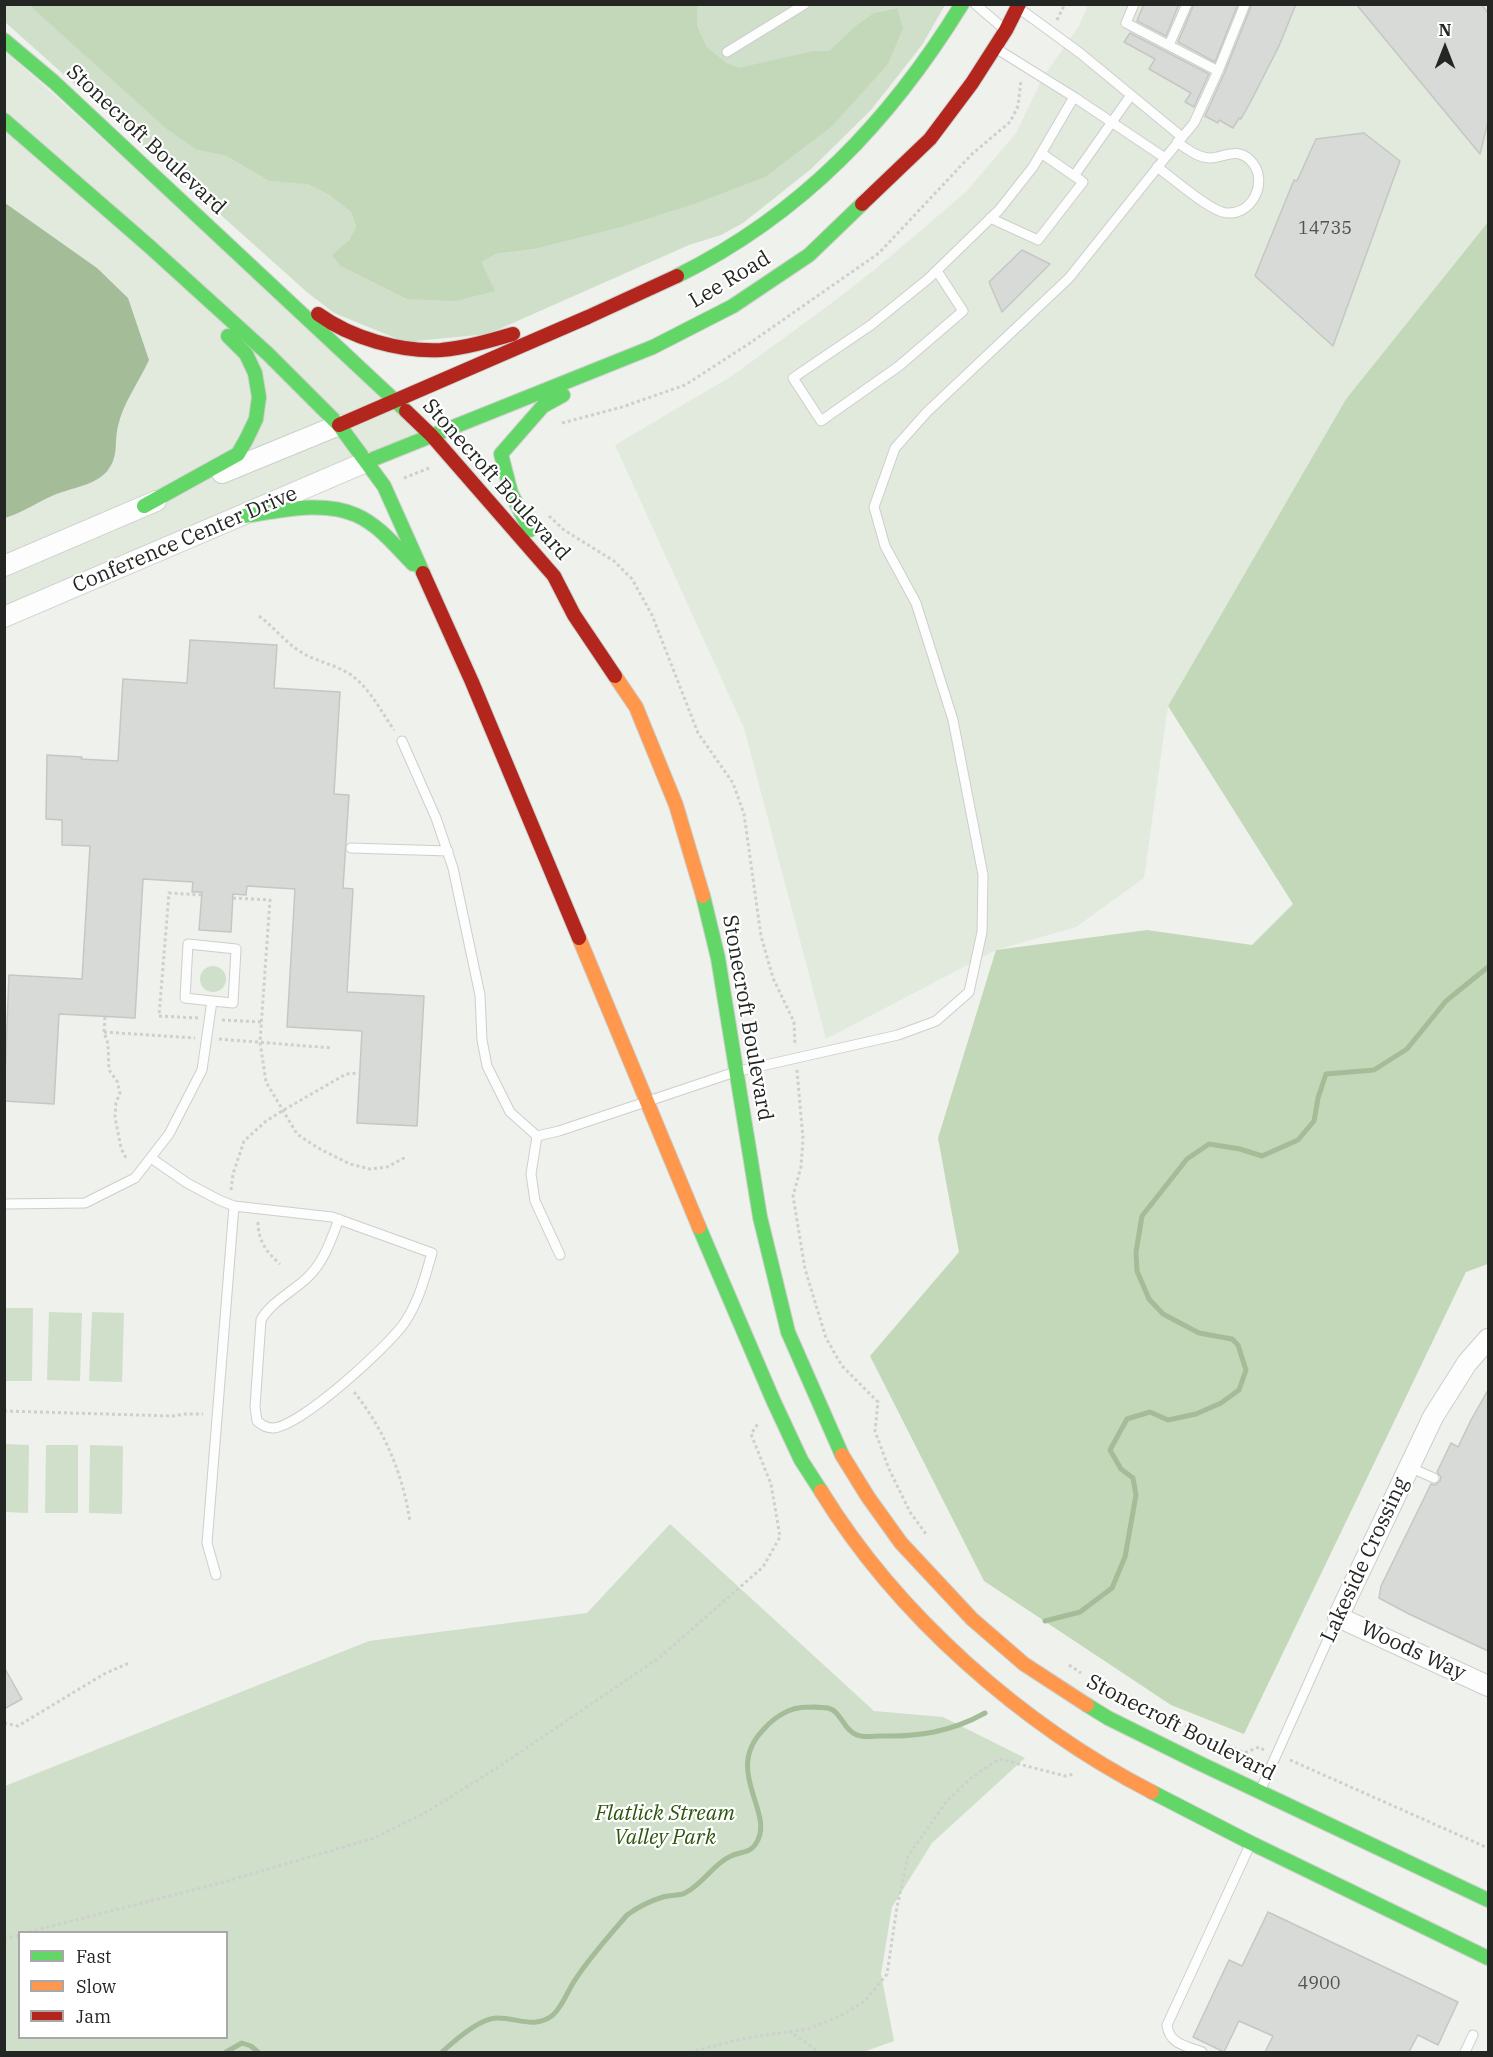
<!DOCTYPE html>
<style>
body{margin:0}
#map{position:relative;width:1493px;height:2057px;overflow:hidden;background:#eef1ec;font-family:"IBM Plex Serif",serif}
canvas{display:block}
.frame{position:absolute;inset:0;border:6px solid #232622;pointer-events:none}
.legend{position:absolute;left:18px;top:1931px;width:210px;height:108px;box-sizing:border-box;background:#fff;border:2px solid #a7a8a7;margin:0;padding:8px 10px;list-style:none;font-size:18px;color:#232622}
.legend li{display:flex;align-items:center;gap:12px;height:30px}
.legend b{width:30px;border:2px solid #a7a8a7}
.north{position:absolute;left:1415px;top:18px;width:60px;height:60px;-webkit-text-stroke:4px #fff;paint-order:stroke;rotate:0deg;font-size:16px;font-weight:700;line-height:24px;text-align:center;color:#232622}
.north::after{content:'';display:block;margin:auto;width:21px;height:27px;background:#232622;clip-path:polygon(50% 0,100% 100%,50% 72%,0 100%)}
</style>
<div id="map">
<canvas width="1493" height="2057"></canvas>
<div class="frame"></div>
<ul class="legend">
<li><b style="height:8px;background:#63d668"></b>Fast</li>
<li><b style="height:8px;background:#ff974d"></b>Slow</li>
<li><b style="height:8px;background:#b3261e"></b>Jam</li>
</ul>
<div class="north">N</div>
</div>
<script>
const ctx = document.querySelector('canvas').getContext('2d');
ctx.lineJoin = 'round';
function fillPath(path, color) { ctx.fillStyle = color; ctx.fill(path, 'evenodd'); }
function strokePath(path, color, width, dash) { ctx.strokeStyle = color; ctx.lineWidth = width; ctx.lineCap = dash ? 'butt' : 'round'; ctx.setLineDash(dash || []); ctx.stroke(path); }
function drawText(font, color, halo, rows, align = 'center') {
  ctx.font = font + ' "IBM Plex Serif",serif'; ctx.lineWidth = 4.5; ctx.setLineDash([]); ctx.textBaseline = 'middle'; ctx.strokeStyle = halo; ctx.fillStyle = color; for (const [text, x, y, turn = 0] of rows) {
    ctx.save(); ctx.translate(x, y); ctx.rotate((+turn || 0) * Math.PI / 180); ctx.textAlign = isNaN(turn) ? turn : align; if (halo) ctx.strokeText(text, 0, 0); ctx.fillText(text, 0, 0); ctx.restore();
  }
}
fillPath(new Path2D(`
 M1088,5H1488V222L1346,399L1168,706L1144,878L1076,927L996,950L826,1039L744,728L615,445L732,376L829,305L878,267L966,192L1016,133L1043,77L1079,26Z
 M5,51L432,436L5,610Z`), '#e2eade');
fillPath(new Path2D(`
 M5,5H29L197,150L226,156L269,181L308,183L329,195L351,212L356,226L349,240L333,255L340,266L406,299L490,281L480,262L496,254L536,249L618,228L897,8L875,13L855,26L829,51H812L739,69L727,63L707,47L697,25V5H945L922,45L871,110L811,169L743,223L721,235L689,245L488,334L405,342L334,313L308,293L5,22Z
 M200 979a13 13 0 1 1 26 0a13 13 0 1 1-26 0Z
 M5,1308H33L32,1381H5Z
 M49,1312L82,1313L80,1381L47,1380Z
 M92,1312L124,1313L122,1382L89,1381Z
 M5,1444L29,1445L28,1513L5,1512Z
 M46,1445H78V1513H45Z
 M90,1445L123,1446L122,1514L89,1513Z
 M670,1524L874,1711L943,1717L1025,1758L932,1843L892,1907L881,1974L894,2041L863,2052H5V1786L369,1641L587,1613ZM20,1932H226V2038H20Z`), '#d0dfc9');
fillPath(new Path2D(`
 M29,5H697V25L707,47L727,63L739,68L812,51H829L855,26L874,13L897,8L903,28L888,64L832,126L765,177L694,204L618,228L536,249L496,254L481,262L495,291L455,301L406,299L340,266L332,255L349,240L356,226L351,212L329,195L308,184L269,181L226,156L197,150L167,129Z
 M1488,222V1264L1466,1272L1244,1734L1171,1705L984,1581L870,1356L959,1252L938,1138L996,950L1147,930L1252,945L1293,904L1168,706L1346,399Z`), '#c3d8b8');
fillPath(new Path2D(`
 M5,203L97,268L128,298L149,360C139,382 123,403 118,426C114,442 119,456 108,470C97,485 71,488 54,495C38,502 22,513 5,518Z`), '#a4bd98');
strokePath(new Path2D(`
 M1045,1621L1080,1612L1112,1588L1125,1557L1136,1495L1133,1478L1121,1469L1110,1450L1127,1419L1150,1412L1168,1420L1196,1414L1221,1403L1239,1390L1246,1370L1238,1345L1232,1339L1199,1333L1163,1314L1149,1299L1137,1271L1136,1252L1142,1216L1187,1159L1209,1144L1240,1149L1262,1156L1298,1140L1314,1121L1318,1098L1326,1074L1374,1070L1407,1049L1446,1001L1488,967
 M226,2052L242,2043L251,2046L258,2052
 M442,2052C454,2041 479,2019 496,2018C516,2017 534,2030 553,2015C563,2006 568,1990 575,1980C590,1957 609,1936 627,1915C638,1907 650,1901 663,1897C670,1895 679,1896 685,1893C703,1884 713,1864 731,1856C739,1852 750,1853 755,1845C778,1814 722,1773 763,1730C770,1722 779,1715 788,1711C797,1707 805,1707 815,1707C819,1708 824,1707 828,1708C841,1711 844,1731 857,1735C864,1738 873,1736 880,1736C918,1737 951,1732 985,1713`), '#a4bd98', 5);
const building = new Path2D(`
 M1144,4H1179L1166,36L1137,21Z
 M1194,4H1238L1215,62L1178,42Z
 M1252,4H1296L1279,46L1251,101L1241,119L1239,118L1233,128L1219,120L1218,123L1205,116L1224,74Z
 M1356,4H1481L1488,13V122L1480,154Z
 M1130,33L1209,74L1194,107L1185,102L1191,93L1149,69L1155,59L1124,42Z
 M1364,133L1400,161L1333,346L1255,276L1294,180L1297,181L1316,139Z
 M1022,250L1050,264L1002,312L989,282Z
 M190,640L277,645L274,688L340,692L334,794L349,795L343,888L353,889L347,992L424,996L417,1126L357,1123L362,1031L287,1027L295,889L247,886L246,895L233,894L231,932L199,930L202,892H192L193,882L143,879L135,1018L59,1014L54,1104L4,1101L9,975L82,979L90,846L62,845V820L46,819L47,755L82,757L81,759L118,761L123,679L187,683Z
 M1488,1390V1651L1409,1614L1379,1598L1381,1586L1431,1484L1435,1485L1440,1481L1441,1477L1437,1472L1451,1443L1458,1447L1471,1420Z
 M4,1667L22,1699L4,1709Z
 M1268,1912L1458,2002L1438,2045L1418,2035L1409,2052H1265L1273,2036L1239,2021L1224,2052L1193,2037L1229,1960L1242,1966Z`);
fillPath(building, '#d7dad6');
strokePath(building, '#c4c7c3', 1.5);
const lane = new Path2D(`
 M975,4L1003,28
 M1134,4L1126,23L1218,71
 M1020,9L1080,53L1131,95L1074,176
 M1169,45L1187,4
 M997,49L1074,97
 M727,52L805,4
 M1131,95L1182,137
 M1165,158L1194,123L1218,71L1245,4
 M1157,167C1174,179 1204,206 1222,212C1251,220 1271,180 1250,160C1237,147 1225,157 1211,158C1198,158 1187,149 1177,142
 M990,218L1038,240L1083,182L1041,153
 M402,741L436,818L453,868L480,995L482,1040L487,1066L510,1112L537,1136L559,1131L735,1072L898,1035L936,1021L969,992L982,932L983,875L953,720L916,603L885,546L874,507L895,448L927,412L1069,278L1165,158L1074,97L1033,167L999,210L928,279L871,325L793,378L821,421L899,366L963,311L937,271
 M351,848L448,851
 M537,1136L531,1174L535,1201L560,1255
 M151,1158L187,1183L219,1200L234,1206L332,1217L432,1253C425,1277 419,1301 405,1322C389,1346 300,1427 273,1428C266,1428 262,1425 257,1421L255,1407L261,1320C271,1302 292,1292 307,1278C324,1262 331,1240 339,1219
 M4,1204L85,1203L135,1178L169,1134L202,1070L212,1001L233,1003L236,949L188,944L185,998L212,1001
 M1409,1467L1434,1478
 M216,1575L207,1543L234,1206
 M1261,1789L1338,1617
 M1202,2052C1186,2046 1169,2044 1167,2025L1250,1845
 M1465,2052L1473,2035`);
const street = new Path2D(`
 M222,473L339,425
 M4,566L156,501
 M4,617L366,462
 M1488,1339L1467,1363L1433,1417L1338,1617L1488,1686`);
const fast = new Path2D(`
 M4,40L54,82L406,411
 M4,120L149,246L268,354L339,425L384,486L423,573
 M677,276C802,214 890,121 962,4
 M366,462L653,347L733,306L809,255L862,204
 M144,506L238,454L247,438L256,419L259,397L255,373L246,354L228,336
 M244,516C279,511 323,500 356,515C379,525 396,547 413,564
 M530,530L511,493L501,454L543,406L563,395
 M703,896L718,958L760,1217L788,1332L842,1455
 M699,1227L773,1400L801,1460L821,1491
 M1087,1705L1108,1718L1197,1762L1488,1900
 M1152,1792L1251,1843L1488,1958`);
const slow = new Path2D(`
 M615,676L636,707L676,805L703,896
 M579,938L699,1227
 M842,1455L868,1497L901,1543L972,1619L1024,1664L1087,1705
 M821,1491C897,1615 1022,1725 1152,1792`);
const jam = new Path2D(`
 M862,204L930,139L972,83L1006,30L1019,4
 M318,314C351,338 400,352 441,350C465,348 489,341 513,334
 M406,411L432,436L554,576L574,615L615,676
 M339,425L588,317L677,276
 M423,573L472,682L579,938`);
strokePath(lane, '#cccfcb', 11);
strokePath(street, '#cccfcb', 22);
strokePath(fast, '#cccfcb', 16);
strokePath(slow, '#cccfcb', 16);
strokePath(jam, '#cccfcb', 16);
strokePath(new Path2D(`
 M1057,20L1065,4
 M562,423L622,407L685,385L747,345L879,253L972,154L1010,122L1018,106L1021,80
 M404,478L429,468
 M549,516L564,530L614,561L632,579L652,615L698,733L733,783L744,814L761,936L773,978L794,1022L795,1046
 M259,616C274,627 285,642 301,652C315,661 333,664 348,673C369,686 380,710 394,730
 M233,898L270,900L260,1042L266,1082L297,1134L318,1148L350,1164L370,1169L387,1167L406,1157
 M105,1017L104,1032L108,1044L109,1070L117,1081L120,1093L116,1103L115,1117L121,1148L127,1160
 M198,1018L159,1016L169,893L201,895
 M222,1020L262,1022
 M104,1032L195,1038
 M219,1039L332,1048
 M797,1070L803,1139L801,1167L793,1196L805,1269L826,1338L842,1366L878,1402L875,1431L889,1469L910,1512L926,1534
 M231,1190L233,1174L244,1141L266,1121L282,1111L346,1074L360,1073
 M258,1222C258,1240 266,1252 280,1264
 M354,1392C384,1429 403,1474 410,1522
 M4,1411L172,1416L185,1414H203
 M1069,1665L1081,1673
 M1109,1690L1244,1753L1259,1747L1264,1750
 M4,1723L18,1726L104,1674L129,1663
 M1290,1760L1488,1848
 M29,1932L224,1882L374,1838L423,1814L497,1768L659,1658L763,1567L780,1537L771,1484L751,1434L759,1422
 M4,1939L20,1935
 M789,2031L819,2052
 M690,2052L746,2038L808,2029L840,2016L865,2001L887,1974L897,1907L908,1856L947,1801L971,1778L999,1759L1065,1776L1074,1774`), '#ced0ce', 3, [3, 3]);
strokePath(lane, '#fcfdfc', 9);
strokePath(street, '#fcfdfc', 20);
strokePath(fast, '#63d668', 14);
strokePath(slow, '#ff974d', 14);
strokePath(jam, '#b3261e', 14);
drawText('18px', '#515450', null, [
 ["14735",1325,229],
 ["4900",1319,1984]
]);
drawText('21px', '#232622', '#fff', [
 ["Stonecroft Boulevard",146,140,43],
 ["Lee Road",730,280,-31],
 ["Stonecroft Boulevard",496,480,48],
 ["Conference Center Drive",185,540,-23],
 ["Stonecroft Boulevard",747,1018,80],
 ["Lakeside Crossing",1365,1560,-65],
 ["Woods Way",1413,1651,25],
 ["Stonecroft Boulevard",1181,1728,27]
]);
drawText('italic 21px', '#2a550a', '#fff', [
 ["Flatlick Stream",665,1814],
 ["Valley Park",665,1838]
]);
</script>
